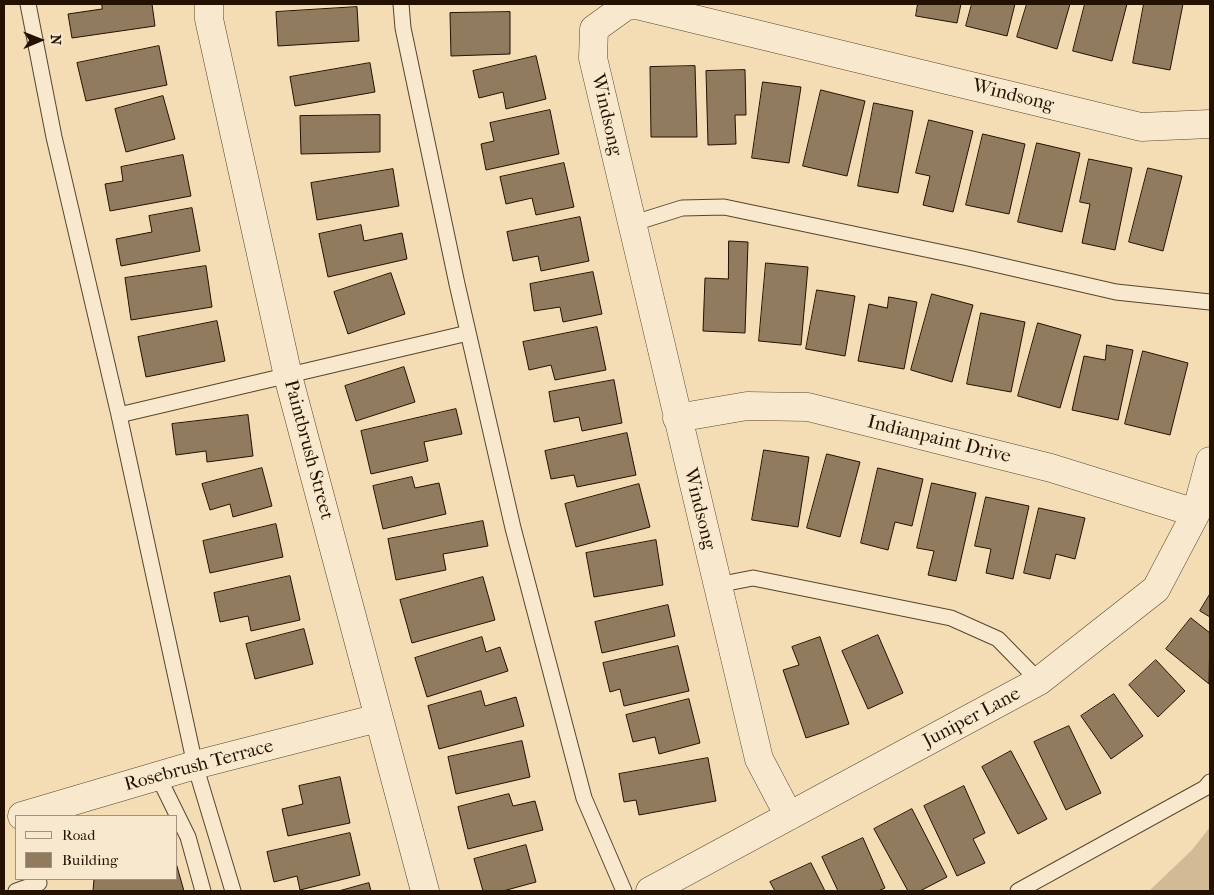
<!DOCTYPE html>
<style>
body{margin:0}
#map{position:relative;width:1214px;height:895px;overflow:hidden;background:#f4ddb4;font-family:"IM FELL French Canon",serif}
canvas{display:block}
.frame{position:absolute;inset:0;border:5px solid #241100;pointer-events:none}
.legend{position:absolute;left:15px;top:815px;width:162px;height:65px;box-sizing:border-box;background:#f8e9ce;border:1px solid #a3937c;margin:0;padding:6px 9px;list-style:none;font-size:15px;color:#241100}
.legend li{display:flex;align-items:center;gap:10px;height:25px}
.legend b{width:25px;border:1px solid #a3937c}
.north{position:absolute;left:15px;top:15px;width:50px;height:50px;-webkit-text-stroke:4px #f8e9ce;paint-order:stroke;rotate:89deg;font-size:14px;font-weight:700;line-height:20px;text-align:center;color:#241100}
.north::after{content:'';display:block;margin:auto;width:18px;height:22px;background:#241100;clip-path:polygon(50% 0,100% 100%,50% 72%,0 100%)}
</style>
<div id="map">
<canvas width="1214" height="895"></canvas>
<div class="frame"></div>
<ul class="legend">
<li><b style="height:6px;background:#f8e9ce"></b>Road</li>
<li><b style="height:14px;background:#907b5e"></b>Building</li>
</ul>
<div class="north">N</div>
</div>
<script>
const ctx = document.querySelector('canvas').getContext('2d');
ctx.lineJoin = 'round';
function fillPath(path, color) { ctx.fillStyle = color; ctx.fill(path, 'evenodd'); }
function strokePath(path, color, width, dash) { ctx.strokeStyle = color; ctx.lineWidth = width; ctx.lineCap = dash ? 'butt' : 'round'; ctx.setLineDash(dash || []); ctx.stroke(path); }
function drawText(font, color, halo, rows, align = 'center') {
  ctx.font = font + ' "IM FELL French Canon",serif'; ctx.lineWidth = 4; ctx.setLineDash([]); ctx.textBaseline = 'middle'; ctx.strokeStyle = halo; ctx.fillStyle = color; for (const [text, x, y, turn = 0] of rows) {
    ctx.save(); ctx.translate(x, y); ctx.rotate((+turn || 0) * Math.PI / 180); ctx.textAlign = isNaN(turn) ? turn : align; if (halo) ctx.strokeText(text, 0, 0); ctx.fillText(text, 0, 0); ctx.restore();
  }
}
fillPath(new Path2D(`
 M1210,827V891H1149L1192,850Z`), '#d1ba95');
const building = new Path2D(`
 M102,4H152L155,26L72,38L68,14L102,9Z
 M918,4H961L957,23L916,16Z
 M972,4H1015L1007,36L966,26Z
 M1027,4H1070L1057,49L1017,37Z
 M1085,4H1127L1112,61L1073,51Z
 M1144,4H1183L1170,70L1133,63Z
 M357,7L359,41L278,46L276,12Z
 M510,12V54L451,56L450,13Z
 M159,46L167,85L86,101L77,63Z
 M536,56L546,99L506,109L503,92L479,98L473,71Z
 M370,63L375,92L295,106L290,77Z
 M695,66L697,137H651L650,67Z
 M745,70L746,115H735L736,144L708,145L706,71Z
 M763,82L801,87L789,163L752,158Z
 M821,90L865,101L847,176L803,166Z
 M163,96L175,139L126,152L115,109Z
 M874,103L913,111L898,193L858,186Z
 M550,110L559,154L486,170L481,144L494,141L490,123Z
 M380,115V152L301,154L300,116Z
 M929,120L973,131L953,212L923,205L930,176L916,173Z
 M983,134L1025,144L1009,214L966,205Z
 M1037,143L1080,153L1062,232L1018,222Z
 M183,155L191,196L110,211L105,184L123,181L121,167Z
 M1089,159L1132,168L1115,250L1082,243L1090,204L1080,202Z
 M564,163L574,207L536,215L532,198L506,204L500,177Z
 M1148,168L1182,176L1163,251L1129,242Z
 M393,169L399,206L317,220L311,183Z
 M192,208L200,251L121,266L116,239L152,232L149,216Z
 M580,217L589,261L541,271L538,256L513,261L507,232Z
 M361,225L364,241L402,233L407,259L328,277L319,234Z
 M729,241L748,242L745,333L703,331L705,278L728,279Z
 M766,263L808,267L801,345L759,341Z
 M206,266L212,307L131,320L125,278Z
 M593,272L602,314L563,322L560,307L534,311L530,284Z
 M391,273L405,314L348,334L334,292Z
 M817,290L855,296L845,356L806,349Z
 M932,294L973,305L952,382L911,370Z
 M889,297L917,302L904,369L858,361L869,304L887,308Z
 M981,313L1025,322L1011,392L967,384Z
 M217,321L225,361L146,377L138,337Z
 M1038,323L1081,335L1060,408L1018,396Z
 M597,327L606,370L555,380L551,365L529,370L523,342Z
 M1107,345L1133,350L1118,420L1072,410L1084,356L1105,360Z
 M1143,351L1188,363L1170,435L1125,424Z
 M404,367L415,402L356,421L345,386Z
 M614,380L622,423L582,431L579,417L554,422L549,392Z
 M456,409L462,434L424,442L428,461L371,474L361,431Z
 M248,415L253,456L207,462L206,451L176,455L172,424Z
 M627,433L636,475L577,487L574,475L551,479L545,451Z
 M764,450L809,457L798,527L752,520Z
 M827,454L860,462L840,537L807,528Z
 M262,468L272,506L233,517L230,504L210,510L202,484Z
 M878,468L923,479L912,526L895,522L888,550L861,543Z
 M412,477L415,488L439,483L446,514L383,529L373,486Z
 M932,483L976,493L956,581L928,575L934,551L917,548Z
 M639,484L650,527L576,547L565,504Z
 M986,497L1029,506L1013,579L986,573L991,549L975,546Z
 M1039,508L1085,518L1075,559L1056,554L1050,579L1024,573Z
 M483,521L488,546L443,554L446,570L396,580L388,539Z
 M276,524L283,557L210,573L203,541Z
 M656,540L663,585L594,597L586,553Z
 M290,576L300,620L251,631L248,616L220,622L214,593Z
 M483,577L495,620L412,643L400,600Z
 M1210,594V617L1200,611Z
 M668,605L675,636L602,653L595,622Z
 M1191,618L1210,633L1209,684L1166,649Z
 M304,629L313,664L255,679L246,644Z
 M878,635L903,693L868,709L842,651Z
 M482,637L486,652L500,647L508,671L427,697L415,658Z
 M820,637L849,724L806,738L783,670L799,665L792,647Z
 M678,646L689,691L624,706L620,689L610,692L603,663Z
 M1156,660L1185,691L1158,717L1129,685Z
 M481,691L485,706L516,697L524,726L439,749L428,706Z
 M1114,694L1143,736L1111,759L1081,716Z
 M689,699L700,743L659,754L655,737L633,742L626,715Z
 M1069,726L1101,793L1066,810L1034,742Z
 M522,741L530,777L456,794L448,757Z
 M1011,751L1047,819L1018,834L982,767Z
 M708,758L716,801L639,815L636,800L624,802L619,774Z
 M340,777L350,823L288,836L282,809L303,804L299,786Z
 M964,786L985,833L973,839L985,863L957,876L924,806Z
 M509,794L513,806L535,801L543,830L468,849L458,807Z
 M912,809L947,877L920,891H908L874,829Z
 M350,833L360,875L300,890L297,876L274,882L267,852Z
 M863,838L885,888L878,891H838L822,857Z
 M526,845L536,882L503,891H483L474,859Z
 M176,863L184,891H93L94,879H176Z
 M811,863L825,891H775L770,882Z
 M369,883L371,891H339Z`);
fillPath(building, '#907b5e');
strokePath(building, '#241100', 1);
const lane = new Path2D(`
 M28,4L54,137L119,415L195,765L233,891
 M401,4L403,28L457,284L513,528L584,798L624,891
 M631,224L682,208L724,207L968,258L1116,292L1210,302
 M119,415L468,333
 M717,585L753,578L951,618L998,639L1039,681
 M158,776L188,837L203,891
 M16,891L39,883
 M1018,891L1205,788L1210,782`);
const street = new Path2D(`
 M209,4V19L288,376L425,891
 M677,418L747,406L808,407L1051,468L1196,513
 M22,816L195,765L378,718
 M789,816L759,759L593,58L594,29L626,6L636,5L1141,127L1210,124
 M650,891L1039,681L1156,589L1196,513L1210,461`);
strokePath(lane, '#58442d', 17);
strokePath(street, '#58442d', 29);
strokePath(lane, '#f8e9ce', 15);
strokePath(street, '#f8e9ce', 28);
drawText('19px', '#241100', '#f8e9ce', [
 ["Windsong",1013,96,14],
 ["Windsong",606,115,77],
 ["Indianpaint Drive",939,440,14],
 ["Paintbrush Street",308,450,75],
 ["Windsong",699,509,76],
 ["Juniper Lane",972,718,-28],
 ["Rosebrush Terrace",199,766,-15]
]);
</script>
